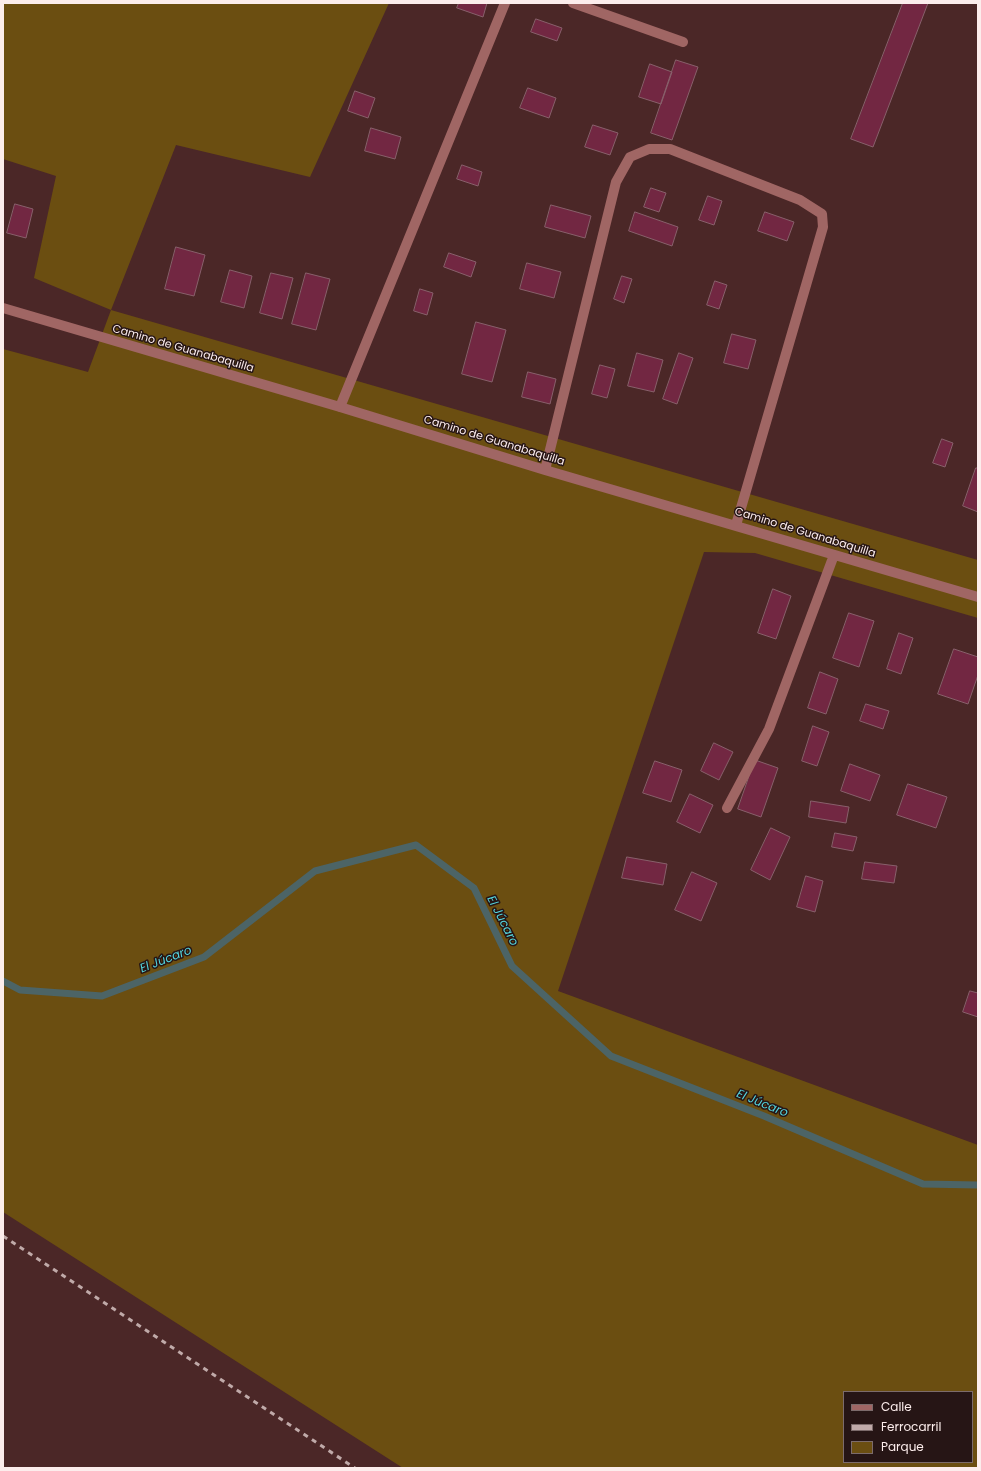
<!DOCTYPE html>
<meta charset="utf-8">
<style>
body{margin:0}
#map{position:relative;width:981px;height:1471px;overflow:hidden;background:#4b2727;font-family:Poppins,sans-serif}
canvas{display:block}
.frame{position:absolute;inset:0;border:4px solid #fcedec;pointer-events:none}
.legend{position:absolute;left:843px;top:1391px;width:130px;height:72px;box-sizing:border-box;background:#261515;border:1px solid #7c6b6b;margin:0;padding:5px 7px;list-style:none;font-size:12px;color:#fcedec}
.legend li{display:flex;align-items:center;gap:8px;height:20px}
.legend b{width:20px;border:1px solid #7c6b6b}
</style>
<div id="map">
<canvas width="981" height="1471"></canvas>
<div class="frame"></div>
<ul class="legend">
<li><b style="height:5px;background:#a06664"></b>Calle</li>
<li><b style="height:5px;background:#c0aaa9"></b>Ferrocarril</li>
<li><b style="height:11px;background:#6b4e11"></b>Parque</li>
</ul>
</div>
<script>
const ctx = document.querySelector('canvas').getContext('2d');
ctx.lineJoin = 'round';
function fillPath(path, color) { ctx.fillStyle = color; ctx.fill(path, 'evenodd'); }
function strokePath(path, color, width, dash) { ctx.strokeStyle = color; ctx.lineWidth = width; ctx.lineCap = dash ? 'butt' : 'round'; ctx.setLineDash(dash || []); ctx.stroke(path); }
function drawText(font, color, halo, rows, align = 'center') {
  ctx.font = font + ' Poppins,sans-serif'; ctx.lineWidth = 3; ctx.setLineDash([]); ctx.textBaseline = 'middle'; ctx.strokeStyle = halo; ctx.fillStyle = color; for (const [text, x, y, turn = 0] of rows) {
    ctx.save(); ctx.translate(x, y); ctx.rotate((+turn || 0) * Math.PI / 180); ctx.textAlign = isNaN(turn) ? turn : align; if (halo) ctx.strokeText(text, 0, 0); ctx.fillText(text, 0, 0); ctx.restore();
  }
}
fillPath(new Path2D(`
 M3,3H389L310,177L176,145L111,310L978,560V618L755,553L704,552L558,991L978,1145V1468H403L3,1212V349L88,372L111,310L34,278L56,176L3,159ZM844,1392H972V1462H844Z`), '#6b4e11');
strokePath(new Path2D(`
 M3,981L20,990L102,996L204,957L315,871L416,845L474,888L512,966L611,1056L764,1116L923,1184L978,1185`), '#4c6466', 7);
const building = new Path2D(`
 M459,3H487L483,17L457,8Z
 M903,3H928L873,147L851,139Z
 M536,19L562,28L557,41L531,32Z
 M676,60L698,67L672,140L651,133Z
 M650,64L672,72L661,104L639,97Z
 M528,88L556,98L549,118L520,108Z
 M355,91L375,98L368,118L348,111Z
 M593,125L618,133L610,155L585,147Z
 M371,128L401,137L395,159L365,151Z
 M462,165L482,172L478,186L457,179Z
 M651,188L666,193L659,212L644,207Z
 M708,196L722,201L714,225L699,220Z
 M15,204L33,209L26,238L7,233Z
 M551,205L591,216L585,238L545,227Z
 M635,212L678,227L672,246L629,231Z
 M765,212L794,222L787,241L758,231Z
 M176,247L205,255L194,296L165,289Z
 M449,253L476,262L471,277L444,267Z
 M527,263L561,272L554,298L520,289Z
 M230,270L252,276L244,308L221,302Z
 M271,273L293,278L282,319L260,313Z
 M306,273L330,279L316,330L292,324Z
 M622,276L632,279L624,303L614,299Z
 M715,281L727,285L719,309L707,305Z
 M420,289L433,293L427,315L414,311Z
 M476,322L506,330L492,382L462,374Z
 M732,334L756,340L748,369L724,363Z
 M637,353L663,360L654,392L628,386Z
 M679,353L693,358L677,404L663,399Z
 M600,365L615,369L607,398L592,394Z
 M528,372L556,379L550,404L522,397Z
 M942,439L953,443L945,467L933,463Z
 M976,468H978V512L963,506Z
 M773,589L791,596L776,639L758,633Z
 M849,613L874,621L859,667L833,658Z
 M899,633L913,638L901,674L887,669Z
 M954,649L978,657V675L968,704L938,694Z
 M820,672L838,679L826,714L808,708Z
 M866,704L889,711L883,729L860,721Z
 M813,726L829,732L817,766L802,761Z
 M714,743L733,752L719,780L701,771Z
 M755,760L778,768L761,817L738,809Z
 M655,761L682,770L671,802L643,793Z
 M850,764L880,775L870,801L841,791Z
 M908,784L947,797L936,828L897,815Z
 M690,794L713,805L700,833L677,822Z
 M811,801L849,807L846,823L809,817Z
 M771,828L790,837L770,880L751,870Z
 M835,833L857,837L853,851L832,847Z
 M627,857L667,864L663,885L622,878Z
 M865,862L897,866L894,883L862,879Z
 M692,872L717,883L701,921L675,910Z
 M806,876L823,881L815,912L797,907Z
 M970,991L978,993V1017L963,1012Z`);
fillPath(building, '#722742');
strokePath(building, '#88606b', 1);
strokePath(new Path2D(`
 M573,3L683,42
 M3,308L340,407L545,470L978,597
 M340,407L505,3
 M545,470L616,182L630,157L649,149H670L800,200L822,214L823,227L736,525
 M727,808L769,729L834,555`), '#a06664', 10);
strokePath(new Path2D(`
 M3,1236L355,1468`), '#c0aaa9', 3, [5, 5]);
drawText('11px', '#fcedec', '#261515', [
 ["Camino de Guanabaquilla",183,349,16],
 ["Camino de Guanabaquilla",494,441,17],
 ["Camino de Guanabaquilla",805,533,17]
]);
drawText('italic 12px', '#55d5dd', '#261515', [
 ["El Júcaro",502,921,63],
 ["El Júcaro",166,960,-21],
 ["El Júcaro",762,1104,22]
]);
</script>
